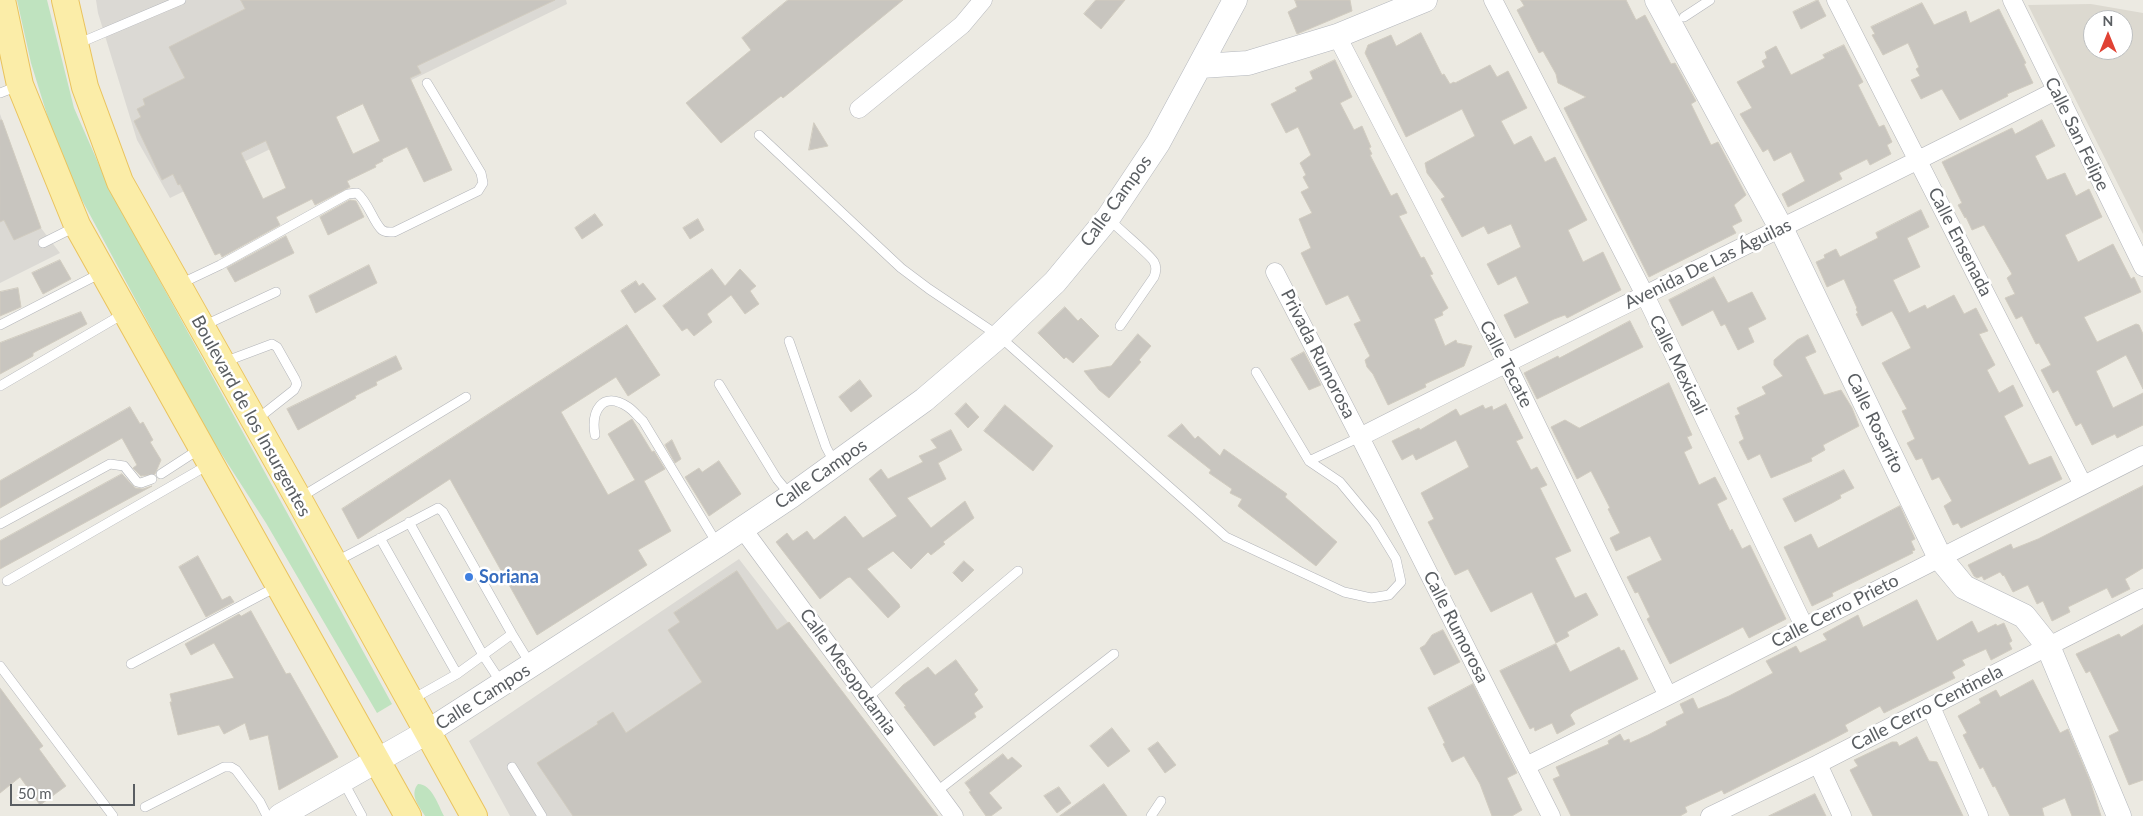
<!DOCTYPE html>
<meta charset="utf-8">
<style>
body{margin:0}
#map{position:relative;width:2143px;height:816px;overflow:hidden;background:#eceae2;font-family:Lato,sans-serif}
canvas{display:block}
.north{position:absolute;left:2083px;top:10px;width:50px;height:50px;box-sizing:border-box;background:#fff;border:1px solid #bdbfc0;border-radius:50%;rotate:0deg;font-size:14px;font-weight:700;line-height:20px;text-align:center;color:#5a5e62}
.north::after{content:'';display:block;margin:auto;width:18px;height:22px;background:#e04234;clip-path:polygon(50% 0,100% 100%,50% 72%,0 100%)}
.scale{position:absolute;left:10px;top:784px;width:125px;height:22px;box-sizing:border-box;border:2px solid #5a5e62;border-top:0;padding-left:6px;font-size:15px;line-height:18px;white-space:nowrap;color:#5a5e62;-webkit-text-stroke:4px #fff;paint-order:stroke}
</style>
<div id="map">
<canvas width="2143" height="816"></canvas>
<div class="north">N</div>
<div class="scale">50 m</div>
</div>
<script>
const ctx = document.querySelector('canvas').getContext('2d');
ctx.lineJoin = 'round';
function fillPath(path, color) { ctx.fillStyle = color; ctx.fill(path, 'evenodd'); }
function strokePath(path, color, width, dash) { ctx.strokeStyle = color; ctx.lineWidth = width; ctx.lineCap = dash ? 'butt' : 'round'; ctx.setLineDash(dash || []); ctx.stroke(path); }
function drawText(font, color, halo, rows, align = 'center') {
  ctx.font = font + ' Lato,sans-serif'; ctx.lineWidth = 5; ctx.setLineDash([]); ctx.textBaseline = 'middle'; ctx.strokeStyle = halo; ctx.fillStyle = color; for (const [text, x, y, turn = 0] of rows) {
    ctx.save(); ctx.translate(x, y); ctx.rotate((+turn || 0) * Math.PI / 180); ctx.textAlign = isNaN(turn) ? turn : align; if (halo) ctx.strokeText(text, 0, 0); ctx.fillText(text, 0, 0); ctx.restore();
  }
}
fillPath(new Path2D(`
 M96,0H566L567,4L170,198L137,140L98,13Z
 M0,114L41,228L60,253L0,283Z
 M739,559L938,816H510L469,741Z`), '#dbd9d4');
fillPath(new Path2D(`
 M2091,4L2143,13V234L2028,5ZM2093,20H2123V50H2093Z`), '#dcd9d0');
fillPath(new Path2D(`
 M17,0H47L74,108L111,192L392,704L377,713L266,523L206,430L62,163L31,63Z
 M418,784C432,784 438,805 444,816H425C419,806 409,795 418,784Z`), '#bfe3bf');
const building = new Path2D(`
 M241,0H555L417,66L421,73L410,78L452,170L424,182L407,147L382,159L383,161L375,165L376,167L347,181L350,187L315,205L312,199L276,217L280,225L222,257L220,253L215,255L180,184L178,185L173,174L162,180L134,121L141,117L137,109L145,105L143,99L185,78L169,47L245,9ZM363,104L380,141L353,154L336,117ZM266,141L286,188L263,199L241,153Z
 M788,0H903L783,98L781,96L721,143L686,103L751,50L742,38Z
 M1096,0H1125L1101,29L1084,14Z
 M1295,0H1350L1352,11L1297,34L1288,12L1297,7Z
 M1521,0H1626L1636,20L1645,15L1671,64L1675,63L1696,101L1691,104L1711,145L1718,142L1746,195L1734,205L1742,221L1732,226L1736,233L1649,277L1564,108L1586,97L1558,83L1556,74L1543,51L1539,53L1517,10L1524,6Z
 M1818,0L1826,16L1801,29L1793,12Z
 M1922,3L1934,25L1966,11L1970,23L1999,9L2026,63L2024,64L2033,83L2007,94L2008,96L1960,120L1942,89L1921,99L1911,80L1920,76L1916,69L1919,67L1908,43L1883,55L1872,35L1875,34L1871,27Z
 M1421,33L1442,75L1444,74L1450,84L1454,82L1455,83L1490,65L1497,77L1508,71L1527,108L1501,121L1514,145L1531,136L1545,162L1555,157L1587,220L1568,230L1583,262L1603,252L1621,290L1567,318L1565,315L1554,319L1515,338L1504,315L1529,303L1516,276L1498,285L1487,264L1521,247L1511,224L1488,234L1484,226L1462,237L1441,199L1445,197L1427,173L1425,163L1475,136L1462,109L1406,137L1365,53L1368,45L1391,35L1396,46Z
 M1844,45L1863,82L1858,85L1879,127L1884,125L1892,142L1887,145L1891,154L1870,165L1867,159L1839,173L1842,179L1788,207L1782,194L1805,181L1791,152L1774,161L1768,149L1763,152L1740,114L1752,108L1737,82L1765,67L1762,61L1767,58L1765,52L1776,46L1791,75L1825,58L1823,55Z
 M1335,60L1352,97L1340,103L1354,130L1362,126L1371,147L1369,148L1372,154L1370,155L1391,196L1397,193L1407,213L1399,216L1421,258L1424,257L1433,274L1430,275L1448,308L1442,312L1443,315L1434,319L1445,346L1456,340L1457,343L1472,346L1464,366L1425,384L1426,387L1388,405L1373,374L1367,367L1365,360L1370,356L1354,324L1361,321L1348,295L1326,305L1301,253L1311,248L1299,219L1312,213L1301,192L1309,188L1303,177L1306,175L1300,163L1311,155L1298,127L1286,133L1271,104L1297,91L1295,88L1313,79L1310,72Z
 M0,120H2L41,228L14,240L4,220L0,222Z
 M2042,120L2055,146L2035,156L2047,180L2065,173L2076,196L2089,189L2102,217L2065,235L2078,262L2113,244L2131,279L2134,277L2141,292L2084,317L2097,342L2136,324L2139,325L2143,334V389L2126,355L2096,371L2113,408L2143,393V425L2117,438L2115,434L2092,445L2081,423L2076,426L2058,390L2053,393L2041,370L2051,365L2039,343L2036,344L2022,316L2016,319L2005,298L2015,294L2007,278L2012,274L1984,225L1972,230L1966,217L1965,218L1958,205L1962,203L1942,162L2012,128L2015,134Z
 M814,123L828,146L809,150Z
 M350,200L356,201L364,217L328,235L320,217Z
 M1921,210L1929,227L1907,238L1920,267L1893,280L1909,313L1925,305L1927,309L1954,295L1964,314L1976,308L1988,331L1979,334L1995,365L1987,370L1999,393L2013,385L2023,406L2004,416L2029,465L2051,456L2062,479L1961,528L1958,523L1953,525L1944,506L1952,501L1939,477L1932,480L1922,458L1916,460L1907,443L1915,439L1902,411L1907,409L1882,363L1911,348L1897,320L1892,311L1862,326L1856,314L1858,313L1856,309L1857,308L1844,279L1827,287L1816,262L1825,258L1824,255L1836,249L1840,257L1878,238L1876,233Z
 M595,214L603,225L582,239L575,228Z
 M698,219L704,230L690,239L683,228Z
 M286,236L294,253L235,282L227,268Z
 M60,260L71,279L43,294L32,273Z
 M369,265L377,283L316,313L309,296Z
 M712,269L725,286L740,269L756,286L750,291L759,304L745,314L731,295L707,314L712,322L694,336L687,328L682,331L663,306Z
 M1714,277L1728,303L1752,292L1766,319L1748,328L1754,342L1738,350L1725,324L1721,326L1713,310L1682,326L1669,300Z
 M636,281L639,286L643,283L656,299L635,313L621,291Z
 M18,288L21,307L0,316V292Z
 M1065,307L1078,321L1081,318L1099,336L1073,363L1066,357L1064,359L1038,333Z
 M81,312L87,324L33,353V356L0,374V343Z
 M1630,321L1643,347L1537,399L1524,373L1558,356L1559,358Z
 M627,325L660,375L628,396L616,377L561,412L608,495L635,480L608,434L632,419L652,452L654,451L665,469L644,481L671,531L638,550L647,565L537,635L450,479L358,539L342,509Z
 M1138,334L1151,346L1139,360L1141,362L1109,398L1099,390L1084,371L1111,366Z
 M1808,335L1816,352L1805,357L1824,395L1841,390L1852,408L1859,426L1823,445L1825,450L1811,458L1812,461L1771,478L1760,454L1748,460L1739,442L1744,439L1735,416L1740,414L1737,408L1766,394L1762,387L1783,376L1774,365V360L1797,340Z
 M1304,352L1321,385L1309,390L1291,359Z
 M396,356L402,369L376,382L377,385L355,396L356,398L298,430L287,409Z
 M860,380L872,396L851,412L839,397Z
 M1669,383L1692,435L1687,437L1692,448L1684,452L1699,485L1715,477L1727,499L1717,504L1730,531L1732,529L1742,549L1750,545L1786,619L1749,638L1743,627L1670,664L1647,619L1650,617L1638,592L1635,593L1627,577L1662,560L1650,536L1616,551L1610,538L1620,533L1608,509L1610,508L1591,471L1577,479L1551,427L1565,420L1579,428Z
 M966,403L979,417L968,428L955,414Z
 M1506,404L1523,438L1516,441L1531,470L1537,467L1547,485L1540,488L1571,551L1555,558L1575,598L1586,593L1598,615L1567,632L1569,636L1556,643L1532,592L1491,612L1468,569L1455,575L1428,522L1434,519L1421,493L1469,467L1456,440L1416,460L1413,454L1402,460L1392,441L1419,428L1420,430L1456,409L1460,416L1483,405L1485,409L1492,406L1493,410Z
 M1005,405L1053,446L1033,471L984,431Z
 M130,407L140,424L143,422L153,440L150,442L161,460L155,474L141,476L133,468L137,465L122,438L0,508V481Z
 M1182,424L1195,439L1198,436L1220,456L1224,449L1287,494L1285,497L1293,504L1337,542L1316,566L1238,506L1242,499L1230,493L1232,489L1209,473L1211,470L1168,436Z
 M951,430L962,450L938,463L946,479L907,498L931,528L965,501L974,518L943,542L945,544L931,555L928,552L911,569L893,551L867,569L899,604L900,607L888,618L850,577L847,578L820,599L776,542L787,533L793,541L807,531L814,540L845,516L863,538L897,516L869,479L881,469L888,479L923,462L919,456L937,448L931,440Z
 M672,440L681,459L675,463L665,445Z
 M719,461L741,494L709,516L685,477L699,468L702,472Z
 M1844,470L1854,488L1840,495L1841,498L1832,503L1795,522L1783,499Z
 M122,474L135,488L143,489L152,486L0,569V541Z
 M2143,486V568L2125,579L2130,589L2112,598L2107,588L2068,607L2070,612L2052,621L2043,601L2037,604L2028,585L2013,592L2004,575L2003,576L2000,572L1984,580L1982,576L1977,578L1974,576L1968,565L2011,544L2013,549L2038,539Z
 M1900,506L1915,539L1911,541L1915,550L1912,551L1913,553L1832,593L1833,596L1812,606L1784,547L1811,534L1818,548Z
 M198,556L222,600L230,596L234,602L206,617L179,567Z
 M964,561L974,570L962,582L953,573Z
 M737,571L777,630L789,622L938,816H573L537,763L598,724L597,722L613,712L626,733L702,682L668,630L680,622L674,613Z
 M1917,600L1937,641L1972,621L1978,633L1996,624L1997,626L2004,623L2012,641L2009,643L2012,649L1991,660L1986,649L1962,660L1965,665L1952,672L1955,678L1884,713L1880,706L1845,725L1848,731L1829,741L1724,794L1722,790L1685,807L1687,812L1680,816H1571L1553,779L1560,776L1556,767L1609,744L1608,741L1620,734L1624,741L1629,739L1630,743L1648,735L1667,725L1666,722L1684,713L1680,704L1693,698L1698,709L1729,696L1773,673L1766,661L1796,646L1800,653L1827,640L1823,634L1858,615L1863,627Z
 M251,611L286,674L290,673L338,757L279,790L268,735L250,740L245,723L224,734L219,725L178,735L170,702H172L170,694L234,678L214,643L191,655L185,644L239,614L241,616Z
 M2143,625V780L2129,785L2109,736L2119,731L2090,671L2086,673L2076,654L2119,634L2121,637Z
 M1443,630L1460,662L1434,675L1420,648L1425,645L1432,635Z
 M1556,644L1570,672L1619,647L1621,651L1624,650L1638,679L1574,711L1570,715L1575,724L1557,734L1552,723L1535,731L1534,727L1530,729L1500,671Z
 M956,660L978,690L974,694L983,707L974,713L976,717L934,746L904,707L906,706L895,693L903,685L928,667L935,675Z
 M2033,680L2060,733L2068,729L2090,781L2101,816H2072L2065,798L2042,808L2044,816H2010L1995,786L1993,787L1983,767L1980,769L1963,735L1967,733L1958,716L1981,703L1979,699L1996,690L2000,697Z
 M1473,684L1517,773L1507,778L1522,810L1512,816H1492L1480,784L1464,756L1452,762L1443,744L1445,743L1428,708Z
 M0,688L43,746L39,749L66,786L40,805L20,777L0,793Z
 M1112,728L1130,751L1108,767L1090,746Z
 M1917,737L1929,761L1937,762L1963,816H1873L1850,770L1858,766L1854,760L1892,742H1897L1899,746Z
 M1158,742L1176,765L1165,773L1148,749Z
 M1003,754L1008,760L1012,757L1022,766L989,793L1002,808L991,816H986L969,792L971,791L965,783Z
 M1104,784L1127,816H1060Z
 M1059,787L1071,803L1057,813L1044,796Z
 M1815,794L1826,816H1769Z`);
fillPath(building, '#c8c5bf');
strokePath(building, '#d1ccc0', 1);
const lane = new Path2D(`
 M1684,17L1710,0
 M77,44L181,0
 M0,93L18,86
 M759,135L901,268L929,289L999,336L1226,537L1344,592L1371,598L1389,595L1401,582L1396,559L1374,523L1340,482L1309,461L1256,372
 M1108,218C1116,227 1152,256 1154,262C1157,267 1156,272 1154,277L1120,326
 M43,243L75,227
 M180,284L220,265L348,194L357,193C369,203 373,222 382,230C386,233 390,232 394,232L478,191L483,183L481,173L427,83
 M0,325L101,273
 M203,326L276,292
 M789,341L826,447L834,462
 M224,362L272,344L277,347L295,379L297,384L294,390L256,420
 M719,384L777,479L791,496
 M0,386L123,314
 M595,435C591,411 602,390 628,407C634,411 638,417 643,421L718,545
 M1309,461L1360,437
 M161,474L201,448
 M301,497L466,397
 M409,522L483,655L502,684
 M0,524L110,464L124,466L137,482L141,483L152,479
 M380,538L457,674
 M335,562L438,508L443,512L512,634L531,665
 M7,581L208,465
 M131,664L276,587
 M0,666L113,816
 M867,698L1018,571
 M411,700L457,674L512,634
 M512,767L542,816
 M343,781L362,816
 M936,792L1114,654
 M145,807L224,767H231L236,770L260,802L267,816
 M1151,816L1161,801`);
const street = new Path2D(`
 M1493,0L1645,295L1804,626
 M1836,0L2083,485
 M2012,0L2143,267
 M1337,36L1506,362L1668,696
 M859,109L962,25L983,0
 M1275,272L1360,437L1551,816
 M1360,437C1591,319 1825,209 2055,91
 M742,528L954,816
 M1931,707L1979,816
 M1818,764L1842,816
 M1526,766L1668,696L2143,455
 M1710,816L1818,764L2143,598`);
const secondary = new Path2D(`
 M1657,0L1781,228L1940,558L1964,587L2024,616L2048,646L2119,816
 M1201,66L1248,63L1337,36L1425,0
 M280,816L427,732L718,545L791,496L924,400L999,336L1055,282L1108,218L1158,143L1235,0`);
const primary = new Path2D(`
 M2,0L20,85L77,225L408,816
 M65,0L85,87L120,182L298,498L474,816`);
strokePath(lane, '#b2b4b9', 10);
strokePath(street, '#b2b4b9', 19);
strokePath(secondary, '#b3b6bc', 25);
strokePath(primary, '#eac35d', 28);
strokePath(lane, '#fff', 9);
strokePath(street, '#fff', 18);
strokePath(secondary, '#fff', 24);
strokePath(primary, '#fbeda8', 26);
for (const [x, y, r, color] of [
 [469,577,5,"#3f7fe0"]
]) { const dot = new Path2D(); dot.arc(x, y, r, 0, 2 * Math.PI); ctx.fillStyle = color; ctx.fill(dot); strokePath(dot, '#fff', 2); }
drawText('18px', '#5a5e62', '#fff', [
 ["Calle San Felipe",2077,134,64],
 ["Calle Campos",1116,201,-54],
 ["Calle Ensenada",1960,242,63],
 ["Avenida De Las Águilas",1708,264,-26],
 ["Privada Rumorosa",1318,354,63],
 ["Calle Tecate",1506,364,63],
 ["Calle Mexicali",1678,365,64],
 ["Boulevard de los Insurgentes",251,416,61],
 ["Calle Rosarito",1875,423,64],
 ["Calle Campos",821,474,-35],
 ["Calle Cerro Prieto",1835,611,-27],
 ["Calle Rumorosa",1456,627,63],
 ["Calle Mesopotamia",848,672,54],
 ["Calle Campos",483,697,-32],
 ["Calle Cerro Centinela",1927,708,-27]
]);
drawText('bold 18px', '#366cbe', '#fff', [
 ["Soriana",479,577]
], 'left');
</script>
